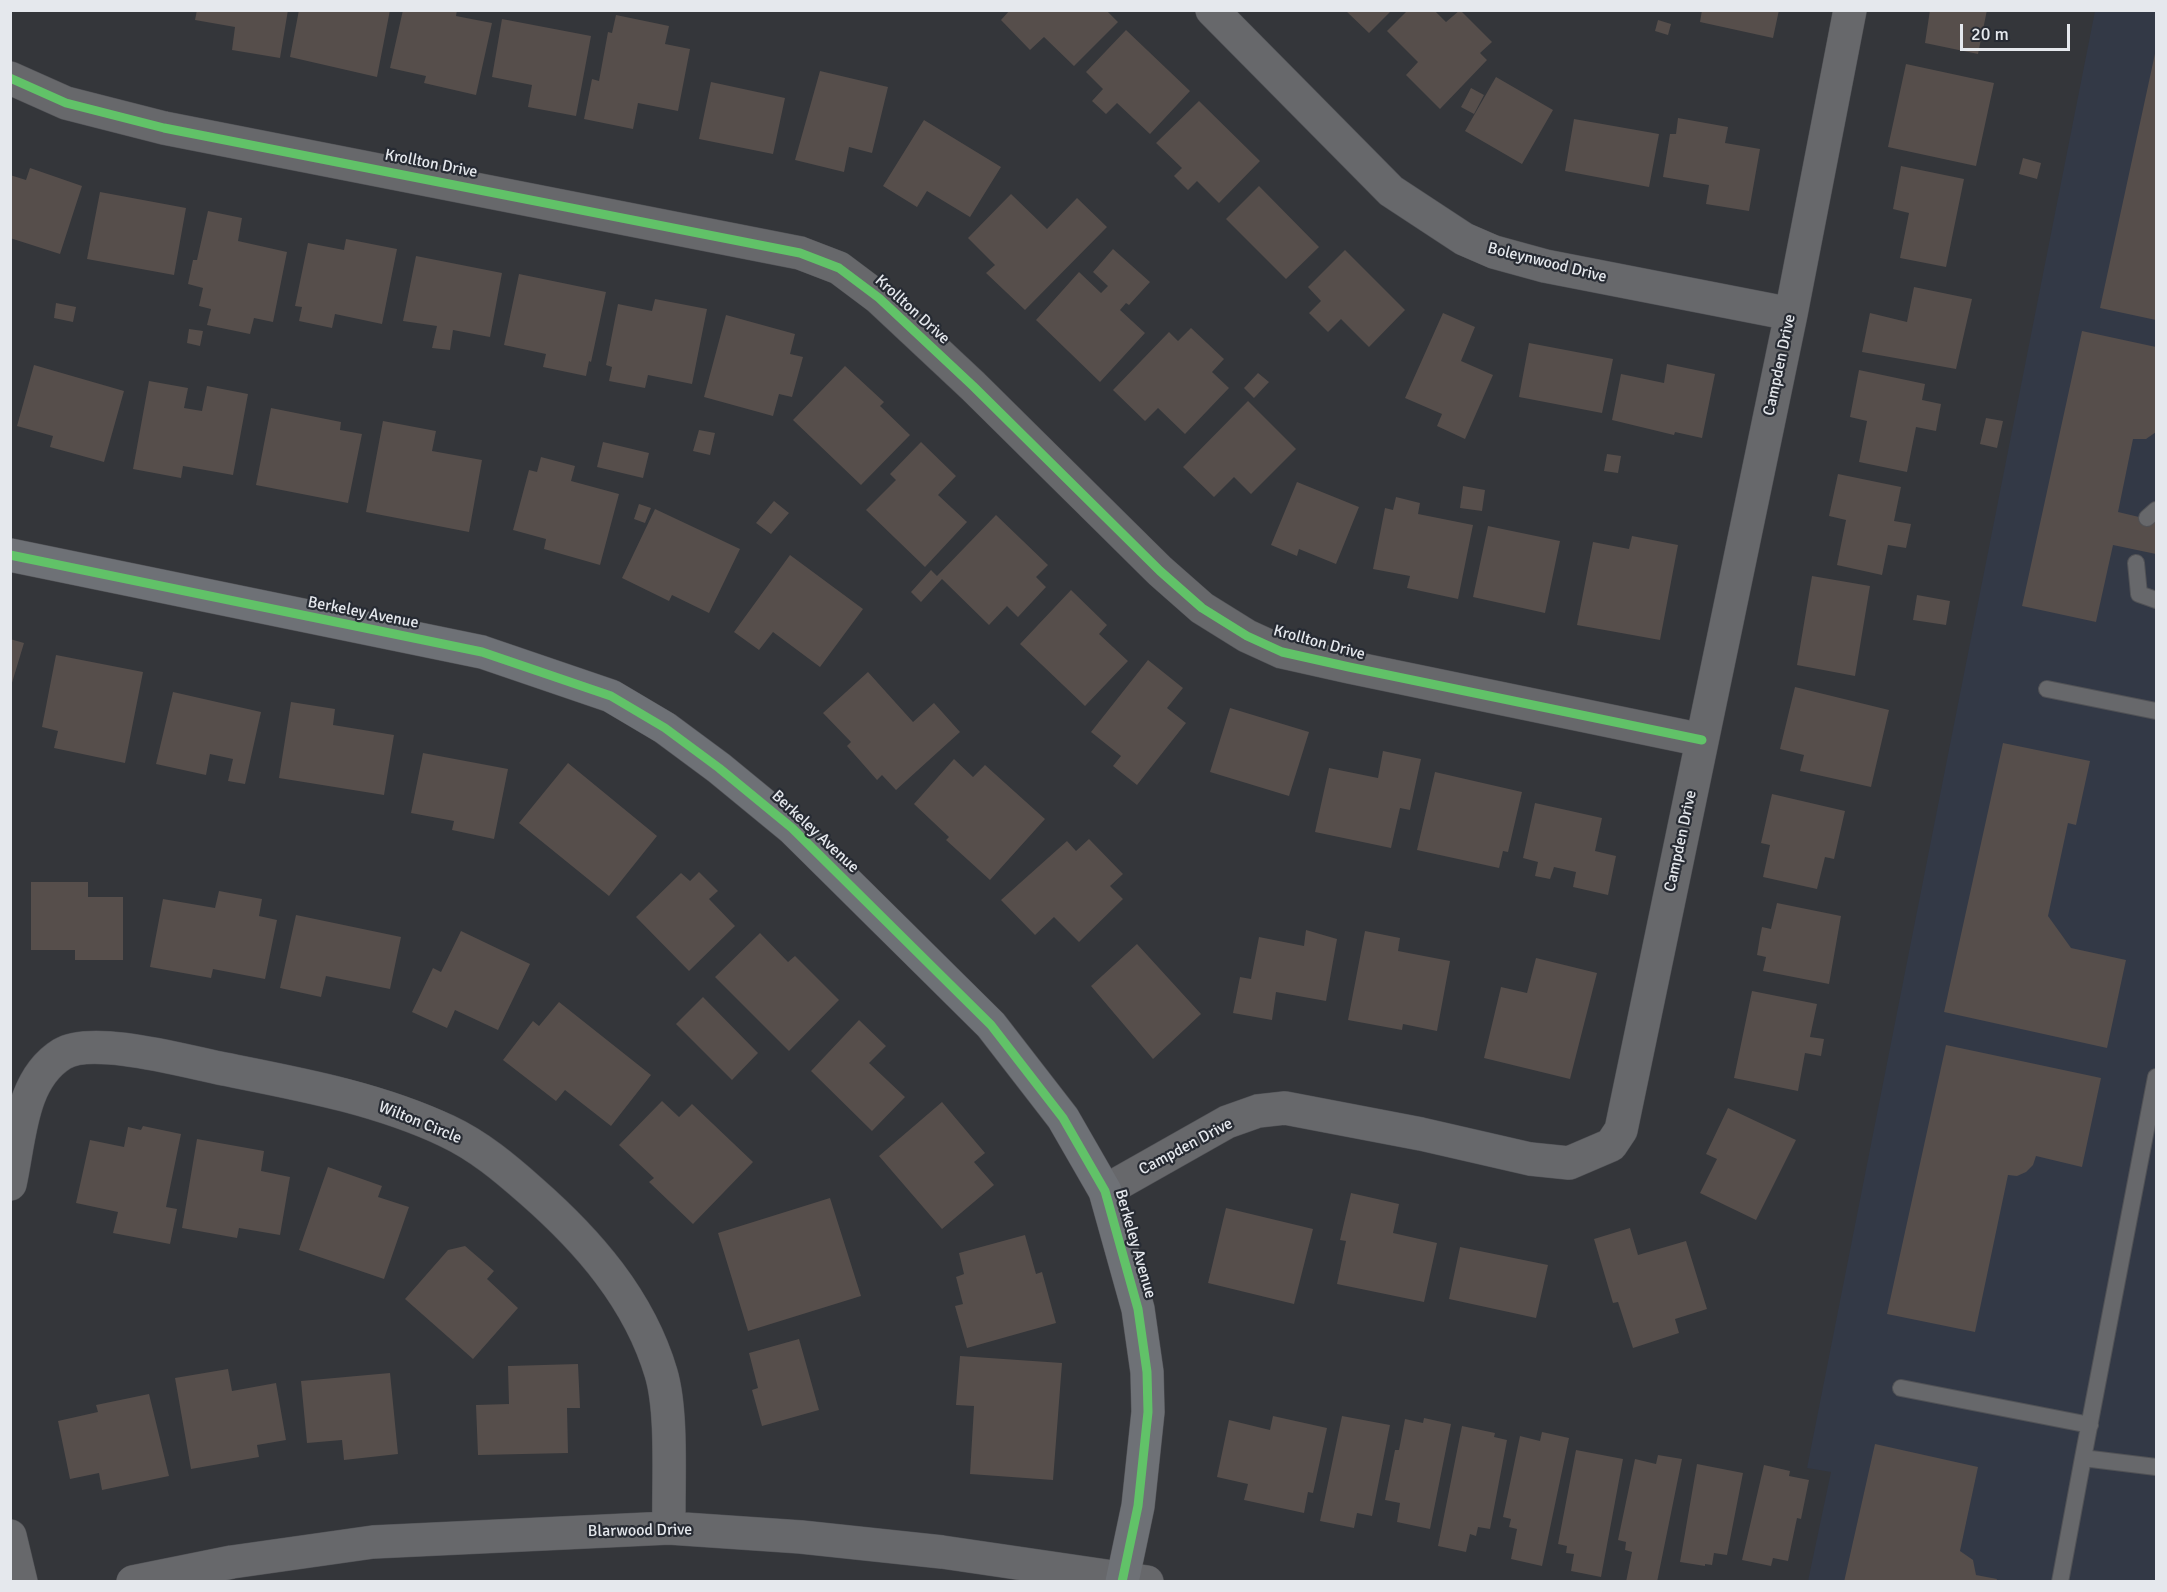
<!DOCTYPE html>
<style>
body{margin:0}
#map{position:relative;width:2167px;height:1592px;overflow:hidden;background:#34363a;font-family:Signika,sans-serif}
canvas{display:block}
.frame{position:absolute;inset:0;border:12px solid #e5e8ed;pointer-events:none}
.scale{position:absolute;left:1960px;top:24px;width:110px;height:27px;box-sizing:border-box;border:3px solid #e5e8ed;border-top:0;padding-left:8px;font-size:18px;line-height:21px;white-space:nowrap;color:#e5e8ed;-webkit-text-stroke:4px #272b33;paint-order:stroke}
</style>
<div id="map">
<canvas width="2167" height="1592"></canvas>
<div class="frame"></div>
<div class="scale">20 m</div>
</div>
<script>
const ctx = document.querySelector('canvas').getContext('2d');
ctx.lineJoin = 'round';
function fillPath(path, color) { ctx.fillStyle = color; ctx.fill(path, 'evenodd'); }
function strokePath(path, color, width, dash) { ctx.strokeStyle = color; ctx.lineWidth = width; ctx.lineCap = dash ? 'butt' : 'round'; ctx.setLineDash(dash || []); ctx.stroke(path); }
function drawText(font, color, halo, rows, align = 'center') {
  ctx.font = font + ' Signika,sans-serif'; ctx.lineWidth = 4.5; ctx.setLineDash([]); ctx.textBaseline = 'middle'; ctx.strokeStyle = halo; ctx.fillStyle = color; for (const [text, x, y, turn = 0] of rows) {
    ctx.save(); ctx.translate(x, y); ctx.rotate((+turn || 0) * Math.PI / 180); ctx.textAlign = isNaN(turn) ? turn : align; if (halo) ctx.strokeText(text, 0, 0); ctx.fillText(text, 0, 0); ctx.restore();
  }
}
fillPath(new Path2D(`
 M2095,11H2156V1581H1808L1831,1472L1807,1468Z`), '#333946');
fillPath(new Path2D(`
 M197,10H288L280,58L232,50L235,27L195,20Z
 M299,10H390L377,77L290,57Z
 M403,10H457L456,16L492,23L476,95L424,83L426,76L390,68Z
 M1010,10H1106L1118,22L1074,66L1044,37L1030,50L1001,20Z
 M1345,10H1392L1369,33Z
 M1408,10H1434L1446,22L1460,10L1492,42L1480,53L1487,60L1440,109L1406,75L1418,62L1387,31Z
 M1702,10H1779L1773,38L1700,22Z
 M1930,10H1987L1978,54L1925,43Z
 M616,15L669,26L665,44L690,49L678,111L638,103L633,129L584,119L592,79L599,81L608,32L612,33Z
 M502,19L591,36L576,116L528,107L532,85L492,77Z
 M1658,20L1671,24L1668,35L1655,31Z
 M1126,30L1190,91L1150,134L1117,103L1106,114L1092,101L1103,89L1086,72Z
 M2156,49V320L2100,308Z
 M1906,64L1994,83L1976,166L1888,147Z
 M820,71L888,87L872,153L849,147L844,172L795,160Z
 M1496,77L1553,110L1522,164L1465,131Z
 M711,82L785,98L773,154L699,139Z
 M1471,88L1484,95L1474,114L1461,107Z
 M1199,101L1260,161L1219,203L1197,181L1188,190L1174,176L1182,168L1156,143Z
 M1678,118L1728,127L1725,143L1760,149L1749,211L1706,204L1709,185L1663,177L1670,134H1676Z
 M1574,119L1659,134L1649,187L1565,171Z
 M924,120L1001,167L970,217L927,191L917,207L883,186Z
 M2023,158L2041,163L2037,179L2019,174Z
 M1901,166L1964,179L1946,267L1900,258L1909,213L1893,209Z
 M30,168L82,186L60,254L10,238V175L26,180Z
 M1259,186L1319,247L1286,279L1226,219Z
 M100,192L186,208L174,275L87,259Z
 M1011,194L1047,229L1077,198L1107,227L1025,310L986,273L995,265L968,238Z
 M208,211L242,218L238,241L287,252L273,322L254,318L250,334L207,325L211,309L199,306L203,288L188,284L193,260H197Z
 M346,239L397,249L382,324L335,314L332,328L299,321L302,307L295,306L308,243L344,250Z
 M1113,249L1150,282L1129,305L1126,303L1120,310L1145,333L1100,382L1036,320L1079,272L1101,293L1108,286L1093,272Z
 M1345,250L1405,310L1369,347L1341,319L1328,332L1309,313L1321,301L1308,287Z
 M416,256L502,273L490,337L453,330L450,350L432,348L437,326L403,321Z
 M519,274L606,292L591,362L589,361L586,376L543,367L546,354L504,345Z
 M1914,287L1972,299L1956,369L1862,352L1870,313L1907,322Z
 M655,299L707,309L692,384L648,375L645,388L609,381L612,367L606,365L618,304L652,311Z
 M56,303L76,307L73,322L54,318Z
 M1443,313L1475,327L1461,361L1493,375L1465,439L1437,426L1442,414L1405,398Z
 M726,315L795,334L790,354L803,357L792,397L779,394L773,416L704,397Z
 M1191,328L1224,359L1212,372L1229,388L1185,434L1158,408L1145,421L1113,390L1169,332L1178,341Z
 M189,329L203,331L200,346L187,343Z
 M2082,331L2156,347V432L2146,439H2133L2118,512L2156,521V554L2113,545L2096,622L2022,606Z
 M1529,343L1613,359L1602,413L1519,397Z
 M1667,364L1715,374L1702,438L1675,432L1674,435L1612,420L1621,374L1664,383Z
 M34,365L124,391L104,462L50,447L53,436L17,426Z
 M845,366L884,402L880,406L910,435L861,485L793,420Z
 M1859,370L1925,384L1922,400L1941,404L1936,431L1916,427L1907,472L1859,462L1867,421L1850,417Z
 M1258,373L1269,382L1254,398L1244,388Z
 M149,381L188,388L184,408L202,411L207,386L248,394L233,475L183,466L181,478L133,469Z
 M1248,401L1296,449L1251,494L1234,477L1214,497L1183,467Z
 M271,408L341,422L340,430L362,434L348,503L256,485Z
 M1986,418L2003,421L1997,448L1980,444Z
 M383,421L436,431L432,451L482,460L469,532L366,512Z
 M699,430L715,433L710,455L693,451Z
 M603,442L649,453L643,478L597,467Z
 M921,442L956,476L938,495L967,522L925,567L866,510L896,480L890,474Z
 M1607,454L1621,456L1618,473L1604,471Z
 M541,457L575,466L571,481L619,494L600,565L544,549L546,539L513,530L529,470L537,472Z
 M1838,474L1901,487L1894,521L1911,524L1906,548L1888,545L1882,575L1837,565L1846,520L1829,516Z
 M1297,482L1359,507L1336,564L1299,549L1297,556L1271,545Z
 M1463,486L1485,490L1482,511L1460,508Z
 M1396,497L1420,503L1418,514L1473,525L1458,599L1407,588L1410,576L1373,569L1385,508L1393,510Z
 M774,501L789,513L771,534L756,523Z
 M639,504L651,508L645,523L634,519Z
 M655,509L740,549L709,613L672,595L669,601L622,578Z
 M996,515L1048,565L1036,577L1046,587L1018,617L1007,606L989,625L942,579L921,602L911,592L931,570L937,576Z
 M1488,526L1560,541L1545,613L1473,597Z
 M1632,536L1678,545L1660,640L1577,625L1593,542L1629,549Z
 M790,555L863,609L820,667L773,632L759,650L734,632Z
 M1812,576L1870,586L1855,676L1797,665Z
 M1071,590L1107,625L1099,634L1128,661L1085,706L1020,644Z
 M1917,595L1950,601L1946,625L1913,620Z
 M10,639L24,643L11,686L10,685Z
 M56,655L143,672L125,763L54,748L58,731L42,727Z
 M1148,660L1183,688L1167,708L1186,723L1137,785L1113,766L1121,756L1091,732Z
 M868,672L913,722L934,703L960,732L896,790L882,775L877,780L847,746L851,742L823,713Z
 M1795,687L1889,710L1871,787L1800,771L1804,755L1780,749Z
 M173,692L261,712L245,784L228,781L233,759L210,754L206,775L156,764Z
 M291,702L335,709L333,725L394,735L384,795L279,778Z
 M1230,708L1309,732L1289,796L1210,772Z
 M2003,743L2090,761L2076,825L2068,823L2048,916L2071,948L2126,960L2107,1048L1944,1012Z
 M1383,751L1421,759L1410,810L1400,808L1391,848L1315,832L1329,768L1378,778Z
 M423,753L508,769L494,839L452,830L454,821L411,813Z
 M954,759L973,777L985,765L1045,819L990,880L946,840L949,837L914,804Z
 M568,763L657,836L609,896L519,823Z
 M1435,772L1522,792L1508,852L1503,851L1499,868L1417,850Z
 M1772,794L1845,811L1834,859L1825,857L1817,889L1763,877L1770,845L1761,843Z
 M1535,803L1602,818L1595,851L1616,856L1608,895L1573,887L1576,872L1554,867L1550,879L1535,876L1538,862L1523,858Z
 M1089,839L1123,874L1110,886L1123,899L1079,942L1054,917L1035,935L1001,900L1067,841L1076,851Z
 M699,872L718,891L709,899L735,926L689,971L636,917L681,873L690,881Z
 M31,882H88V897H123V960H75V950H31Z
 M219,891L262,899L259,916L277,920L265,979L213,969L211,978L150,967L163,899L215,908Z
 M1777,903L1841,916L1829,984L1763,971L1766,957L1757,955L1760,937L1762,927L1771,929Z
 M296,915L401,937L390,989L326,976L321,997L280,988Z
 M1306,930L1337,939L1326,1001L1276,992L1272,1020L1233,1013L1240,977L1251,979L1259,937L1304,946Z
 M461,931L530,964L498,1030L455,1010L447,1028L412,1012L433,968L441,972Z
 M1365,931L1400,938L1398,951L1450,961L1437,1031L1403,1024L1402,1030L1348,1020Z
 M760,933L788,962L795,956L839,1000L789,1051L715,977Z
 M1137,944L1201,1014L1153,1059L1091,986Z
 M1536,958L1597,973L1570,1079L1484,1058L1501,987L1527,993Z
 M1752,991L1817,1004L1810,1037L1824,1039L1821,1056L1805,1053L1798,1091L1734,1078Z
 M703,997L758,1053L732,1080L676,1024Z
 M559,1002L651,1075L611,1126L565,1090L556,1101L503,1060L533,1021L539,1026Z
 M859,1020L886,1046L869,1063L905,1097L872,1131L811,1071Z
 M1946,1045L2101,1078L2082,1167L2036,1156L2033,1165L2026,1172L2017,1176L2008,1175L1975,1332L1887,1314Z
 M662,1101L679,1117L692,1104L753,1162L693,1224L649,1182L654,1178L619,1145Z
 M942,1102L985,1153L974,1162L994,1185L942,1229L879,1156Z
 M1728,1108L1796,1140L1756,1220L1700,1193L1717,1159L1706,1154Z
 M143,1126L181,1134L166,1207L177,1209L170,1244L113,1233L118,1212L76,1203L90,1140L124,1147L128,1127L141,1130Z
 M197,1139L264,1151L261,1171L290,1177L280,1235L239,1228L237,1238L182,1228Z
 M328,1167L382,1186L378,1197L409,1207L384,1279L299,1250Z
 M1351,1193L1399,1204L1393,1233L1437,1243L1424,1302L1337,1284L1346,1241L1340,1240Z
 M830,1198L861,1296L748,1331L718,1233Z
 M1226,1208L1313,1229L1294,1304L1208,1283Z
 M1630,1228L1638,1255L1686,1241L1707,1309L1675,1319L1679,1333L1633,1348L1618,1302L1613,1303L1594,1239Z
 M1025,1235L1036,1274L1042,1272L1056,1323L967,1348L955,1306L963,1304L956,1277L964,1274L959,1253Z
 M465,1246L494,1271L487,1279L518,1308L473,1359L405,1299L448,1250Z
 M1460,1247L1548,1265L1536,1318L1449,1299Z
 M799,1339L819,1410L762,1426L752,1390L758,1388L749,1353Z
 M960,1356L1062,1363L1053,1480L970,1474L974,1406L956,1405Z
 M578,1364L580,1408H567L568,1453L478,1455L476,1405L509,1404L508,1366Z
 M228,1369L232,1391L276,1383L286,1440L257,1445L259,1457L191,1469L175,1378Z
 M390,1373L398,1454L344,1460L342,1440L307,1443L301,1381Z
 M149,1394L169,1476L102,1490L99,1473L70,1479L58,1421L98,1412L96,1405Z
 M1273,1416L1327,1428L1313,1493L1308,1492L1304,1513L1244,1500L1248,1484L1217,1477L1229,1420L1270,1430Z
 M1342,1416L1390,1425L1372,1516L1357,1513L1354,1528L1320,1521Z
 M1424,1418L1451,1424L1430,1529L1397,1522L1400,1503L1385,1500L1395,1450H1399L1405,1419L1423,1423Z
 M1462,1426L1495,1433L1494,1437L1507,1440L1490,1529L1478,1527L1476,1536L1470,1534L1466,1552L1438,1546Z
 M1542,1432L1569,1438L1542,1566L1511,1559L1517,1529L1509,1527L1511,1519L1503,1517L1520,1436L1540,1441Z
 M1875,1444L1978,1467L1960,1551L1973,1560L1976,1575L1997,1579L1996,1582H1844Z
 M1576,1450L1623,1459L1601,1577L1571,1571L1574,1554L1566,1553L1567,1546L1558,1544Z
 M1658,1455L1682,1459L1657,1582H1626L1632,1552L1625,1550L1626,1542L1618,1540L1635,1459L1656,1464Z
 M1697,1464L1743,1473L1727,1555L1714,1553L1712,1565L1705,1564V1566L1680,1562Z
 M1764,1465L1790,1471L1789,1476L1809,1480L1801,1519L1797,1518L1788,1561L1773,1558L1771,1566L1742,1560Z`), '#564e4b');
const lane = new Path2D(`
 M2147,518L2156,510
 M2136,563L2139,594L2156,600
 M2047,689L2156,711
 M2156,1077L2083,1458L2156,1467
 M1901,1388L2090,1425
 M2060,1582L2083,1458`);
const street = new Path2D(`
 M1212,10L1391,191L1464,239L1494,252L1545,266L1791,314
 M10,78L66,103L164,128L800,253L839,268L879,298L973,386L1160,571L1202,608L1247,636L1282,652L1349,667L1702,740
 M10,1184C20,1140 20,1080 62,1054C93,1035 188,1062 224,1069C299,1084 377,1098 447,1131C479,1146 505,1168 531,1191C588,1241 639,1299 661,1373C673,1413 668,1484 669,1528
 M1105,1191L1227,1122L1258,1111L1285,1108L1421,1134L1530,1159L1569,1163L1611,1145L1621,1130L1791,314L1850,10
 M10,1536L21,1582
 M133,1582L232,1562L373,1542L669,1528L801,1537L942,1552L1147,1582`);
const secondary = new Path2D(`
 M10,555L482,652L611,696L665,728L719,768L792,828L991,1025L1063,1118L1105,1191L1138,1309L1147,1372L1148,1412L1138,1506L1122,1582`);
strokePath(lane, '#515256', 18);
strokePath(street, '#515256', 34);
strokePath(secondary, '#515256', 34);
strokePath(lane, '#67686b', 16);
strokePath(street, '#67686b', 33);
strokePath(secondary, '#6e7176', 33);
strokePath(new Path2D(`
 M10,78L66,103L164,128L800,253L839,268L879,298L973,386L1160,571L1202,608L1247,636L1282,652L1349,667L1702,740
 M10,555L482,652L611,696L665,728L719,768L792,828L991,1025L1063,1118L1105,1191L1138,1309L1147,1372L1148,1412L1138,1506L1122,1582`), '#61c268', 9);
drawText('16px', '#e5e8ed', '#272b33', [
 ["Krollton Drive",431,164,11],
 ["Boleynwood Drive",1547,263,14],
 ["Krollton Drive",912,310,42],
 ["Campden Drive",1780,365,-78],
 ["Berkeley Avenue",363,613,11],
 ["Krollton Drive",1319,643,15],
 ["Berkeley Avenue",815,832,43],
 ["Campden Drive",1681,841,-78],
 ["Wilton Circle",420,1123,22],
 ["Campden Drive",1186,1147,-28],
 ["Berkeley Avenue",1135,1244,74],
 ["Blarwood Drive",640,1531,-1]
]);
</script>
